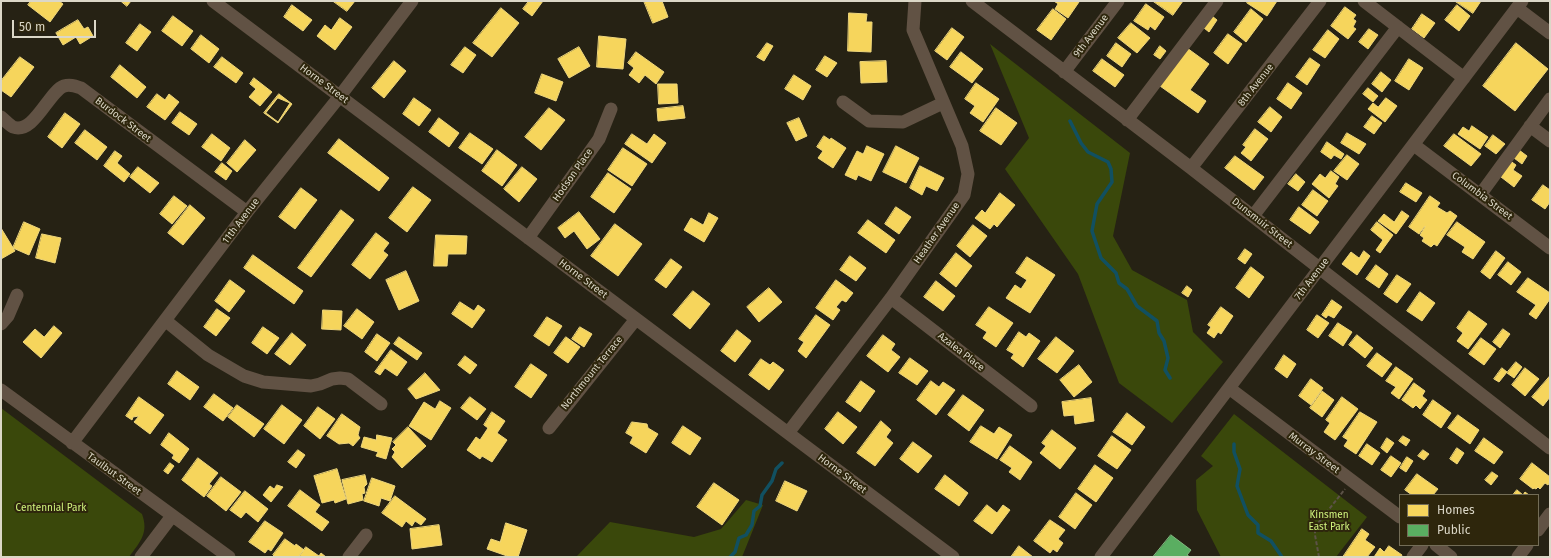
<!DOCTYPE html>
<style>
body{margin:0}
#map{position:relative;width:1551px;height:558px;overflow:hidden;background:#262214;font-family:"Fira Sans",sans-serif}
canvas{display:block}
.frame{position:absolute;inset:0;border:2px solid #dbd7c7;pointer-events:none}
.legend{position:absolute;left:1399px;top:494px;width:140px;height:52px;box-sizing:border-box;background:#2e260c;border:1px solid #736d57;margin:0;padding:5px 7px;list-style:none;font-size:12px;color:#dbd7c7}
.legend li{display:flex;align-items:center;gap:8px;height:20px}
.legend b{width:20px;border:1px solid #736d57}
.scale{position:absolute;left:12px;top:20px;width:84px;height:18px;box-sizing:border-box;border:2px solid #dbd7c7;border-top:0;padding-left:5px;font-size:12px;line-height:14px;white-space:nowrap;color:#dbd7c7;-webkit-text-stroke:3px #2e260c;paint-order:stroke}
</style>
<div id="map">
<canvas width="1551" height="558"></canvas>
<div class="frame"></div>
<ul class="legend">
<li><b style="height:11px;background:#f6d55c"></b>Homes</li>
<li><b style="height:11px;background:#5aae61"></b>Public</li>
</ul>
<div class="scale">50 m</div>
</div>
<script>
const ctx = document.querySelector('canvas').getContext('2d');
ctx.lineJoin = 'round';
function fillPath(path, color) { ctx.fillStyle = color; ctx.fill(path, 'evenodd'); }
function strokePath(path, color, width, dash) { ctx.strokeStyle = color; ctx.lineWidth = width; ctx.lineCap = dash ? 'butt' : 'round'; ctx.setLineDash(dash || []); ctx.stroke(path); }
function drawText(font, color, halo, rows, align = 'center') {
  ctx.font = font + ' "Fira Sans",sans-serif'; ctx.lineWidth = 4; ctx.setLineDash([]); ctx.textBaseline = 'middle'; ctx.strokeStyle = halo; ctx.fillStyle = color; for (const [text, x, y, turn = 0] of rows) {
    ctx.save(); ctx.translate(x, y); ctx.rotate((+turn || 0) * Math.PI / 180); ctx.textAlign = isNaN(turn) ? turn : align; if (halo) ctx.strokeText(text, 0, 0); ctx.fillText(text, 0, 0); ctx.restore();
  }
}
fillPath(new Path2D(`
 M990,44L1130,153L1113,236L1132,270L1187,300L1193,332L1223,362L1172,423L1119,383L1078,274L1005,169L1029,138Z
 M1,408L142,514C149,533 140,542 129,557H1Z
 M1234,414L1367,517L1336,557H1221L1197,510L1196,480L1213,466L1201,456Z
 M746,500L763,505L742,557H576L610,522L694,537L721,529Z`), '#3a480b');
const homes = new Path2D(`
 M31,1H59L63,4L50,22L28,5Z
 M121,1H131L127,6Z
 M333,1H355L347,11Z
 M529,1H543L532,16L523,9Z
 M644,1H662L668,17L653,23Z
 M1054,1H1079V2L1068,18L1055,9L1058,4Z
 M1153,1H1183L1173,15Z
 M1248,1H1277L1267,16L1247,3Z
 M1455,1H1481L1473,13Z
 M1146,4L1164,17L1155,30L1150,26L1148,30L1134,21Z
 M292,5L312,20L303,31L284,17Z
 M1457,5L1470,16L1459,31L1445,20Z
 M1345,7L1356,15L1353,19L1356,21L1353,27L1356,29L1348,39L1331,26Z
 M501,8L519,23L492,57L473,43Z
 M1053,9L1066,19L1051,40L1037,30Z
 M1251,9L1263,19L1246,42L1234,32Z
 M849,13L867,14L866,22H872L871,52L848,51Z
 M1422,14L1435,23L1424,38L1412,29Z
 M173,16L193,31L182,46L162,31Z
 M1212,16L1217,20L1209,32L1204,28Z
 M340,18L352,27L335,50L317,36L325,25L331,30Z
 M78,20L84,29L88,27L93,36L80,44L76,37L63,45L56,33Z
 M1131,23L1150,38L1137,53L1118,38Z
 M140,24L151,32L137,51L126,43Z
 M952,28L964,37L947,60L935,51Z
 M1369,29L1378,35L1368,49L1359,42Z
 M1328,30L1339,39L1325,58L1313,50Z
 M1228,34L1242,44L1228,64L1214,53Z
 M201,35L219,49L209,63L191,49Z
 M599,36L626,39L623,69L597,67Z
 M767,43L773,46L764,61L757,57Z
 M1116,43L1131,54L1122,67L1107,56Z
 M1516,43L1548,69L1515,111L1483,86Z
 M1160,46L1166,51L1160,59L1154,55Z
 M465,47L476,55L463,73L451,65Z
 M579,47L590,66L569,78L558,59Z
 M1187,48L1209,64L1190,90L1206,101L1198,113L1160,86Z
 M636,52L664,72L656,84L645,75L639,83L629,75L634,68L628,63Z
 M961,52L983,69L972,83L950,67Z
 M825,56L837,63L827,77L816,70Z
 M20,57L34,67L11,97L1,90V81Z
 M222,57L243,73L236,83L214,67Z
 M1310,58L1320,65L1307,85L1296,77Z
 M1102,59L1124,75L1115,87L1093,71Z
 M1409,59L1423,68L1409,90L1395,81Z
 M394,61L406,71L384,98L372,88Z
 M886,61L887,82L861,83L860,62Z
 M120,65L146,87L137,98L111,77Z
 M1381,72L1391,80L1382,92L1372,84Z
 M542,74L563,82L556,101L535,93Z
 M794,75L811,86L803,100L785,89Z
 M254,78L272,92L260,106L249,97L256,89L250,84Z
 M976,83L999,99L983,122L970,113L975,106L965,99Z
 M1288,83L1302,93L1291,109L1277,99Z
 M658,84H677L678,103L659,104Z
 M1368,88L1378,96L1373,102L1363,94Z
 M157,94L165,100L169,94L179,102L165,120L147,107Z
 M279,94L292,104L278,123L264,113Z
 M278,98L290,103L278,122L266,113Z
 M414,98L431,110L419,126L403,114Z
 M1386,98L1397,106L1385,122L1368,109L1373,103L1378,107Z
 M683,106L685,118L658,121L657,109Z
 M1270,107L1282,117L1271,132L1258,122Z
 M549,108L565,120L541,150L525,137Z
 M996,108L1017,123L1001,145L980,131Z
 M180,112L197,124L189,135L172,123Z
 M65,113L80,124L62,148L48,137Z
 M1372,116L1382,123L1374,134L1364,127Z
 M439,118L459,133L449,147L429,132Z
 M799,118L807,136L796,141L787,123Z
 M1472,126L1488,137L1480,149L1458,134L1463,127L1469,131Z
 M1255,129L1268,139L1251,161L1241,153L1246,147L1243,145Z
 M85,130L107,147L97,160L75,143Z
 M470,133L493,149L482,164L459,148Z
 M1347,133L1366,144L1359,154L1341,143Z
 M212,134L230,148L221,161L202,147Z
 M632,134L647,144L654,134L666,143L652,163L625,144Z
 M1454,134L1481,154L1471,166L1444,146Z
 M1493,135L1505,144L1496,154L1485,146Z
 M824,136L830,140L831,138L846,148L833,168L818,158L823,151L817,147Z
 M339,139L389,178L379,191L328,153Z
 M245,140L256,150L237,172L227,163Z
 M1327,142L1344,154L1341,159L1334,155L1331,159L1321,152Z
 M867,146L884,154L871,181L858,175L856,180L845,175L857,151L863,154Z
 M896,146L919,158L906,183L883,172Z
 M623,148L647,164L632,186L608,170Z
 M497,150L517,165L502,186L482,171Z
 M1519,150L1527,156L1522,164L1514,158Z
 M115,151L122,156L117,163L130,174L124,182L104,166Z
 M1347,155L1359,164L1347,180L1334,171Z
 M1235,156L1264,177L1254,190L1225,168Z
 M1509,160L1516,165L1513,170L1522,176L1514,187L1501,177Z
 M222,163L232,171L226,180L215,172Z
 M920,166L944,178L937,191L926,186L922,195L910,188Z
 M138,167L159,183L150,193L130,177Z
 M522,167L537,179L519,202L504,189Z
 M1331,171L1339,177L1335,184L1338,186L1329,198L1312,184L1320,174L1325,178Z
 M608,173L631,189L614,213L591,197Z
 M1296,174L1305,182L1298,191L1288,184Z
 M1406,183L1422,193L1416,202L1400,192Z
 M1543,185L1550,190V202L1545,209L1532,200Z
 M413,187L431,200L407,232L389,218Z
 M301,188L317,200L295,229L279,217Z
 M1313,190L1328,201L1317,216L1302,205Z
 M1000,193L1015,205L997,227L994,224L990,229L975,218L982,210L985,213Z
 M174,196L187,206L172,224L160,214Z
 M1430,196L1440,203L1437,207L1447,213L1450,211L1457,216L1437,246L1434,244L1431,247L1422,241L1424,238L1420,235L1425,227V226L1419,234L1409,227Z
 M190,205L205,218L183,245L168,233Z
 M896,207L911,217L899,234L885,224Z
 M1299,207L1319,222L1310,234L1290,220Z
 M341,210L354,220L311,277L298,268Z
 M1402,211L1409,216L1396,234L1378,221L1384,214L1394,222Z
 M579,212L600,239L587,249L574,231L565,238L558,228Z
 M709,213L718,218L704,242L684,230L691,218L703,225Z
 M868,220L895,240L886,253L858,233Z
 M24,222L40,229L29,255L13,248Z
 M1377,222L1393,235L1380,253L1376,250L1383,240L1371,230Z
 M1457,222L1485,242L1473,259L1462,252L1465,247L1447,235Z
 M615,224L642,244L618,276L591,256Z
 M973,225L987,236L970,257L957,246Z
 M1,228L15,251L1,259Z
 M376,233L389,243L383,251L388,255L370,279L352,265Z
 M42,234L61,238L55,263L36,258Z
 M436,235L467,236L466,254H448L447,266H434Z
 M1245,249L1252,254L1245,264L1238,259Z
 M1364,251L1370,256L1357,275L1342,264L1351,252L1359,258Z
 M1496,251L1505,258L1490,279L1481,272Z
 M956,253L972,266L956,287L940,274Z
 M253,255L303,291L294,304L244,268Z
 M850,256L866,268L856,281L840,270Z
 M1027,257L1055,275L1030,313L1006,298L1015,285L1021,289L1027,280L1016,273Z
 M671,259L682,267L666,288L655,280Z
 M1508,262L1521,272L1511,285L1498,275Z
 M1376,265L1388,274L1379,288L1366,279Z
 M1251,267L1264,277L1249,298L1236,288Z
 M406,271L419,301L399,310L386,280Z
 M1397,275L1411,284L1397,303L1384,294Z
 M1528,278L1550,293V299L1536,319L1529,314L1536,305L1517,292Z
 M230,280L245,291L229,312L215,301Z
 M836,280L853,293L846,302L842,300L836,307L840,310L833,320L816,308Z
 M936,281L955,296L943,311L924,297Z
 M1187,286L1192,290L1188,297L1182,293Z
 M769,288L782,302L759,322L747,307Z
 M693,291L710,304L690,329L673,315Z
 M1420,292L1435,303L1422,321L1407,311Z
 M1332,300L1342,307L1334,318L1328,315L1326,318L1322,315Z
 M460,302L474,311L478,305L485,310L472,328L452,314Z
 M989,307L1013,323L996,347L983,338L987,332L976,325Z
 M1221,307L1233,316L1221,334L1218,332L1214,338L1207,333L1211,327L1208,325Z
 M217,309L230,318L216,336L204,327Z
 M357,309L374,322L362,339L344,326Z
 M323,310L342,311L341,330L322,329Z
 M1469,311L1487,324L1468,349L1457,341L1463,333L1457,328Z
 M816,315L830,325L806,358L798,351L804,342L799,339Z
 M1317,315L1329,323L1318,338L1307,330Z
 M547,317L562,326L549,346L534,336Z
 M1338,323L1352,332L1343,346L1329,336Z
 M54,326L62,333L41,358L23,342L35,329L44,337Z
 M263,327L279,338L267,354L252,343Z
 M580,327L592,334L584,347L572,339Z
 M1503,329L1510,334L1500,348L1493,342Z
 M737,330L751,341L735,362L721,351Z
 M1019,332L1026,337L1029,333L1040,341L1023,367L1011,358L1014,354L1007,350Z
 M292,333L306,345L290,365L275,354Z
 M377,334L390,343L377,361L365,352Z
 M883,335L895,344L891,350L900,357L888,372L867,356Z
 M1357,335L1373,348L1365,358L1349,345Z
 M399,337L422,353L417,360L394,344Z
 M566,337L580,347L568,363L554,353Z
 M1056,337L1074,351L1057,373L1038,359Z
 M1481,338L1496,349L1484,365L1469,354Z
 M391,350L407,362L397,376L385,368L380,375L375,372Z
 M1377,353L1392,364L1382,377L1367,366Z
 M1284,355L1296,364L1287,378L1275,369Z
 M465,356L477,365L470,374L458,365Z
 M910,358L928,371L917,385L899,373Z
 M761,359L770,365L773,362L784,370L769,390L749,375Z
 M1516,362L1522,367L1514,378L1507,373Z
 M531,364L547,375L531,398L515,387Z
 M1079,365L1092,382L1074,397L1060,380Z
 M1396,367L1413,379L1399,399L1391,393L1396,387L1386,381Z
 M1502,368L1507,372L1499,382L1494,379Z
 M1525,368L1539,379L1525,396L1512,385Z
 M177,371L199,387L190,400L168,384Z
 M425,373L440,390L416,399L408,389Z
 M1550,376V397L1543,406L1532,397Z
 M1311,379L1323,388L1311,405L1299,396Z
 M861,381L875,391L860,412L846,402Z
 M931,381L939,387L943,382L955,390L936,415L917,400Z
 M1414,383L1425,391L1422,396L1427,400L1420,409L1416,405L1413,408L1402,400Z
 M1322,391L1334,400L1322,417L1310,408Z
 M214,394L233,408L223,421L204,407Z
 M963,395L984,410L969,431L948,415Z
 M139,397L164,415L150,434L134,422L139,416L133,417L132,420L126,416Z
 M470,397L486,409L477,420L461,408Z
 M1342,397L1358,409L1335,440L1324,432L1330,423L1326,420Z
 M1091,398L1094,421L1075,424L1074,415L1064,416L1062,402Z
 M1433,400L1451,413L1441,428L1423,415Z
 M440,401L451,408L431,440L409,426L424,402L435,409Z
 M237,405L264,424L254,437L228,417Z
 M282,405L302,420L284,444L264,429Z
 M318,407L335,419L320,439L304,426Z
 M492,412L505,421L497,433L507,440L492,462L482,456L480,459L467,450L476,437L480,440L488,428L484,425Z
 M838,412L857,427L843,444L825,429Z
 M1360,412L1377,422L1356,454L1344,446L1348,440L1343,437Z
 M1127,413L1145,427L1132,445L1113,432Z
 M342,414L360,427L358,435L360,438L353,446L349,443L339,444L327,436Z
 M1458,415L1479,430L1470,444L1448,428Z
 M881,421L891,430L886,437L893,443L875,466L857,453Z
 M632,422L647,424L648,428L658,434L646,453L630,443L633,437L626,433Z
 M683,426L701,438L690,455L672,443Z
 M981,426L994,434L999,427L1012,435L997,459L970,442Z
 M408,427L426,446L402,468L392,457L395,452L392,449L396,445L393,442Z
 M1052,430L1076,448L1060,469L1040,453L1046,446L1042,443Z
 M169,433L189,449L179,463L172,458L174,455L161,445Z
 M377,435L392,438L386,459L376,456L378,452L361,447L364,437L376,440Z
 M1112,436L1131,450L1117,469L1098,456Z
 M1403,436L1410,440L1406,446L1399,441Z
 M1387,438L1394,443L1387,453L1381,448Z
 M1484,438L1503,452L1494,464L1475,451Z
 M913,442L932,456L918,473L900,459Z
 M1367,444L1380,453L1372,465L1359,456Z
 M1010,446L1032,462L1020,480L1009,472L1012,468L1000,460Z
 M1457,448L1464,453L1457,464L1450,459Z
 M298,450L305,455L296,468L288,462Z
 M1423,450L1429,454L1424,460L1418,456Z
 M1391,456L1401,463L1391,477L1381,470Z
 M1407,457L1413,461L1406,472L1400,468Z
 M198,458L218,473L209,484L212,486L204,497L182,480Z
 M170,463L174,466L168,474L164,471Z
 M1532,463L1550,477V482L1548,485L1545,483L1540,489L1538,487L1536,489L1534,488L1533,489L1520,479Z
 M1095,465L1113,478L1096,502L1078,489Z
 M337,469L346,499L335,503L334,500L322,503L314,476Z
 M1492,472L1498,476L1491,485L1485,480Z
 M1417,474L1438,489L1433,495H1412L1405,490Z
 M365,475L367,484L364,487L365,493L362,494L363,500L348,504L342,480Z
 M945,475L968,493L959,506L935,489Z
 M221,477L241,492L226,511L207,496Z
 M372,478L395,486L390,501L381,498L379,506L364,501Z
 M785,481L807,491L797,511L776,501Z
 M714,483L739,500L722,525L697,507Z
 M277,485L283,487L271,502L263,495L270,486L274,489Z
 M300,490L320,505L315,512L329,522L322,531L288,506Z
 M1517,490L1523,495L1525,492L1529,495H1513Z
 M245,491L268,509L258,522L246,512L241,518L230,510Z
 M1076,493L1092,505L1075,529L1059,517Z
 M395,496L426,519L421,525L415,521L412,526L406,521L402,527L382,513Z
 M987,505L997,513L1003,505L1010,510L992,534L974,521Z
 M1050,520L1065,530L1058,539L1063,543L1057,552L1053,549L1050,553L1034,541Z
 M265,521L283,533L271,551L268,549L265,553L249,542Z
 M506,523L527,530L518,557H510L487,549L491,539L500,542Z
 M439,525L442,545L412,549L410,529Z
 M1362,529L1369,534L1365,540L1375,547L1367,557H1343Z
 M285,539L295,546L296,544L304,550L298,557H275L273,555Z
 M1019,546L1033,557H1011Z
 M1389,546L1402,555L1401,557H1374L1380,548L1384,552Z
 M306,547L319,556L321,553L326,557H299Z`);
fillPath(homes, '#f6d55c');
strokePath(homes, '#eed67c', 1);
const public = new Path2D(`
 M1171,535L1191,550L1187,555L1190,557H1153Z`);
fillPath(public, '#5aae61');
strokePath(public, '#81ba80', 1);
strokePath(new Path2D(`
 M1070,121L1081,143L1088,152L1108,162L1111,169L1112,182L1097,204L1092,231L1101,258L1116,273L1119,283L1127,289L1137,306L1157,321L1159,333L1164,341L1168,358L1165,370L1170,378
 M1234,444V452L1240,469L1237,486L1248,515L1258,525V533L1271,541L1282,557
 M730,557L735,552L739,538L746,535L752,525L754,511L760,506L762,495L772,481L776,469L782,463`), '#115061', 3.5);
strokePath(new Path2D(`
 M1319,557L1315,535V527L1345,489`), '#5c5247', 2, [4, 2]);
strokePath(new Path2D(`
 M213,1L953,557
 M972,1L1191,168L1550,448
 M1364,1L1464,78
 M1517,8L1550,33
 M1064,72L1118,1
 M843,102L869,121L903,122L943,103
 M1,117C5,120 9,125 13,127C34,135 49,91 64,86C70,84 75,86 81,88L247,212
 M1127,120L1217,1
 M1530,126L1550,141
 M1414,145L1550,248
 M1191,168L1320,1
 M1480,195L1550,99
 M1253,216L1398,27
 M528,238L599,139L611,109
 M891,298L1031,406
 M166,321L208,355L244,376L263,382L311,386L320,384L332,379L340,378L348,379L381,404
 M1,324L8,316L17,295
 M1229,388L1400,517
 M1,390L229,557
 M549,428L636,319
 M788,433L891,298L964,195L968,174L962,146L913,30L915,1
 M72,443L247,212L340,96L412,1
 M1538,530L1550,514
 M1436,545L1451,557
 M141,557L172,516
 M349,557L366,535
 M1101,557L1522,1
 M1413,557L1422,545
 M1518,557L1527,545`), '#615244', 13);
drawText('10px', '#dbd7c7', '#2e260c', [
 ["9th Avenue",1091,36,-53],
 ["Horne Street",324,84,37],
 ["8th Avenue",1256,85,-52],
 ["Burdock Street",123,120,37],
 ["Hodson Place",573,175,-55],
 ["Columbia Street",1482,196,37],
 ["11th Avenue",241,221,-53],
 ["Dunsmuir Street",1262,223,38],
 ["Heather Avenue",937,233,-55],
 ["Horne Street",583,279,37],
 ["7th Avenue",1312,279,-53],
 ["Azalea Place",961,352,38],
 ["Northmount Terrace",592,373,-51],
 ["Murray Street",1314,453,37],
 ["Taulbut Street",114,474,36],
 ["Horne Street",842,474,37]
]);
drawText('10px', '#d1f47e', '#2e260c', [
 ["Centennial Park",51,508],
 ["Kinsmen",1329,515],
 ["East Park",1329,527]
]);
</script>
